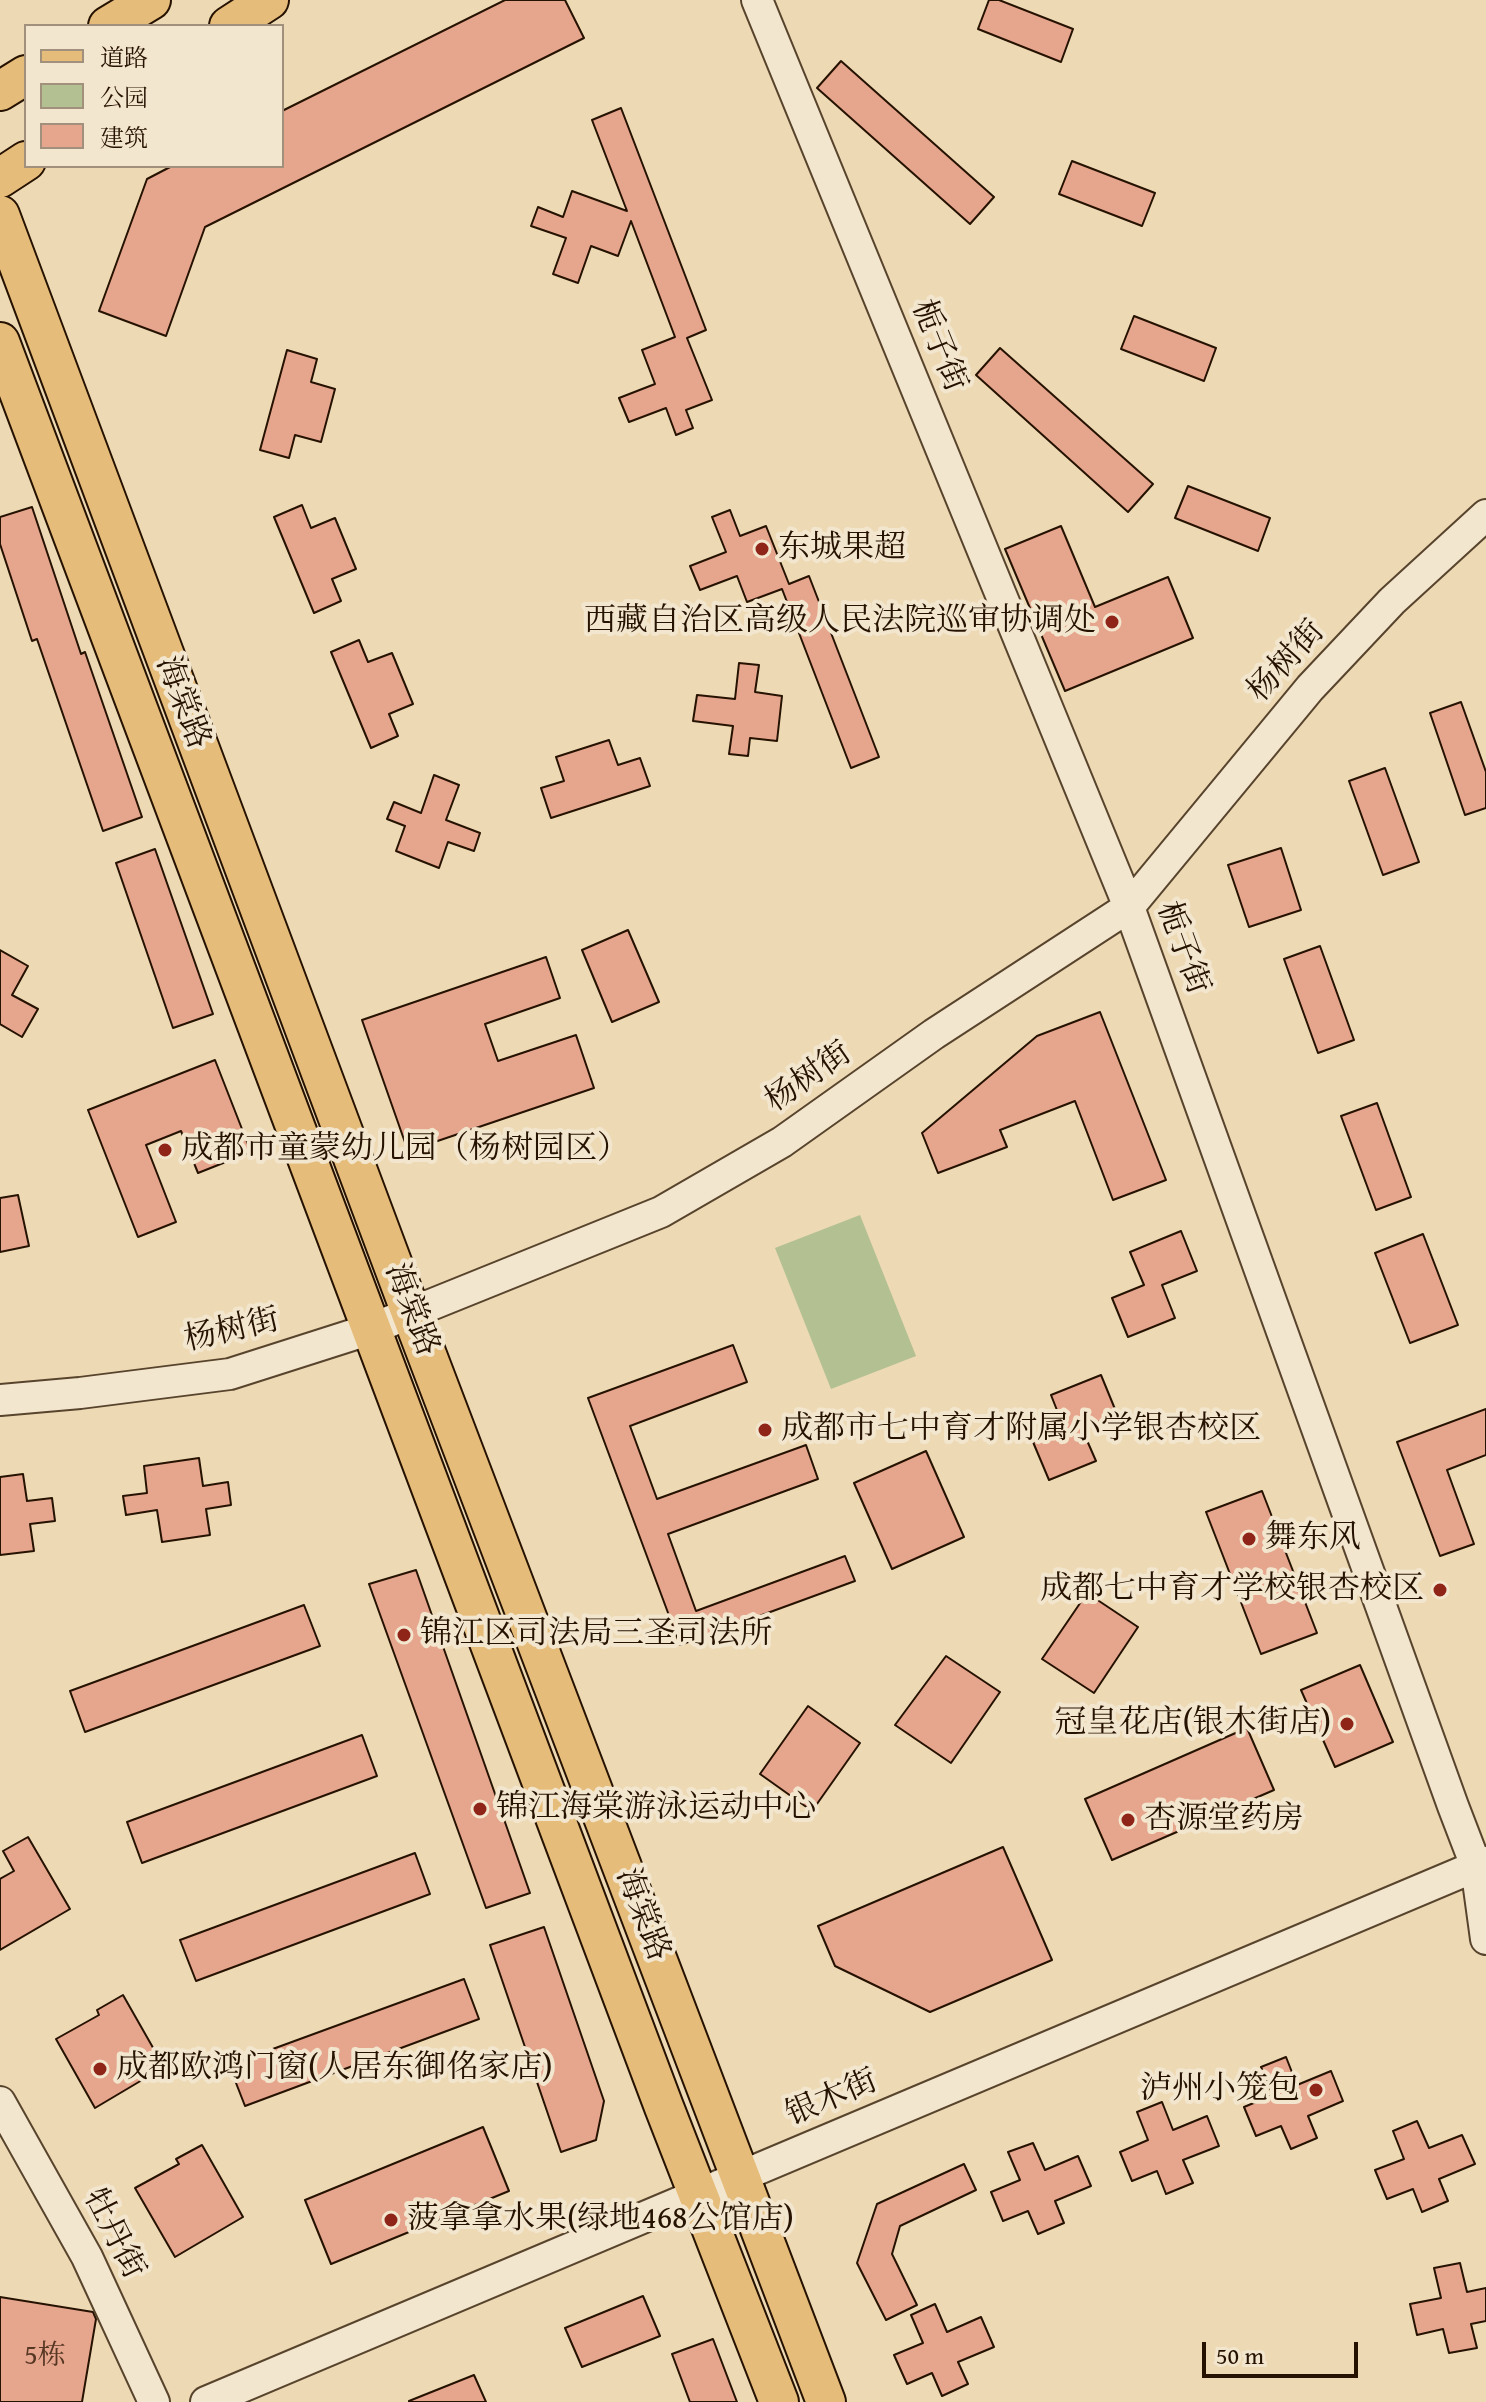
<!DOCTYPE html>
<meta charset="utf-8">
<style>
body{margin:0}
#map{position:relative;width:1486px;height:2402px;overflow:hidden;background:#edd9b4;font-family:"Gentium Book Plus","Noto Serif SC",serif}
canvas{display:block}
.legend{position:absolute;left:24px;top:24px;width:260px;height:144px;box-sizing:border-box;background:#f3e6ce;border:2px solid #a1917c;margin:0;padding:10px 14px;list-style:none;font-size:24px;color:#261200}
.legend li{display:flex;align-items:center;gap:16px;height:40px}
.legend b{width:40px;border:2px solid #a1917c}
.scale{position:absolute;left:1202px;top:2342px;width:156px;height:36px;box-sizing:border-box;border:4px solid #261200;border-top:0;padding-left:10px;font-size:24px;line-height:28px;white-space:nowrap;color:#261200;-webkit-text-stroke:6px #f3e6ce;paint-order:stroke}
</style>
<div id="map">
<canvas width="1486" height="2402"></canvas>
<ul class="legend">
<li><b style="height:10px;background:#e6bc7a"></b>道路</li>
<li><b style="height:22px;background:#b2c092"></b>公园</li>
<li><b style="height:22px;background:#e6a58d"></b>建筑</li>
</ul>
<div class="scale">50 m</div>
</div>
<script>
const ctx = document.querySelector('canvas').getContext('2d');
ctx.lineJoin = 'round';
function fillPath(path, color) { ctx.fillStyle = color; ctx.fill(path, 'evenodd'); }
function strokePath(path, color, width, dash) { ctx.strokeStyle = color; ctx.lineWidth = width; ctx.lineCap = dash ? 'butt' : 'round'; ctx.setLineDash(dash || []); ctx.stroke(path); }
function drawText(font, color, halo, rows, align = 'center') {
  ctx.font = font + ' "Gentium Book Plus","Noto Serif SC",serif'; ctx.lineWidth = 8; ctx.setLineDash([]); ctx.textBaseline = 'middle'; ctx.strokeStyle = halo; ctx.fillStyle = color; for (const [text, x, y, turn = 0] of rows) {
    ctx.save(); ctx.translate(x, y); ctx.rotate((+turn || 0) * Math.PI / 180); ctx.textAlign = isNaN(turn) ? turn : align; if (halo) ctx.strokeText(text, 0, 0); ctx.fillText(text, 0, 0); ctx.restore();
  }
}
fillPath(new Path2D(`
 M860,1215L916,1356L831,1389L775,1248Z`), '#b2c092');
const building = new Path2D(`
 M505,0H565L584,38L205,227L166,336L99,311L147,179L172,166H282V111Z
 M989,0H999L1073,29L1061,62L978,29Z
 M841,61L994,197L970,224L817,88Z
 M621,108L706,330L687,338L712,400L686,410L693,428L676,435L666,408L629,422L619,398L655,384L642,350L675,337L631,221L618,256L591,246L578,283L553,274L566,238L531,226L538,207L563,217L572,191L627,211L592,120Z
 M1072,161L1155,193L1142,226L1059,194Z
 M1134,316L1216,348L1204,381L1121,349Z
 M1000,348L1153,484L1128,512L976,375Z
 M287,350L317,359L311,382L335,389L321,442L295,435L289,458L260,450Z
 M1188,486L1270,518L1258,551L1175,518Z
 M302,505L311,528L335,518L356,569L332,579L341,601L314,613L274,517Z
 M32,507L81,654L85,652L142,817L103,831L37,639L32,641L0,544V517Z
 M730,510L740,536L766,526L789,584L809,576L879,757L851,768L782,589L747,602L737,576L700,590L690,566L726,552L712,517Z
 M1061,526L1095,607L1168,577L1193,638L1065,691L1005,549Z
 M359,640L368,662L392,653L413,704L389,714L398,736L371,748L331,652Z
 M739,663L759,665L755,692L782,696L777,741L750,738L748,756L729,754L733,726L693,721L697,695L735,699Z
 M1461,702L1486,772V808L1465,815L1430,713Z
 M609,740L618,765L640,758L650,786L551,818L541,788L564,781L556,757Z
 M1385,768L1419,862L1383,875L1349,781Z
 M434,775L459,785L446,820L480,833L474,851L448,842L439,868L396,851L405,826L387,819L394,802L421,813Z
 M1281,848L1301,910L1249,927L1228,865Z
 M155,849L213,1014L173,1028L116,863Z
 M628,930L659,1002L612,1022L582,950Z
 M1320,946L1354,1040L1318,1053L1284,959Z
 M0,950L28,966L12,995L38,1009L22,1037L0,1024Z
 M546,957L560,998L485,1024L498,1061L576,1035L594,1088L408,1151L362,1020Z
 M1100,1012L1166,1180L1113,1200L1075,1101L1000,1130L1007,1147L938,1173L922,1133L1037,1036Z
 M215,1060L251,1152L198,1173L181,1131L146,1145L176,1222L138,1237L88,1110Z
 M1377,1103L1411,1197L1376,1210L1341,1116Z
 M18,1195L29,1246L0,1252V1198Z
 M1181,1231L1197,1271L1162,1285L1175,1318L1128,1337L1112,1298L1144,1285L1130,1252Z
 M1423,1234L1458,1325L1410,1343L1375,1253Z
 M733,1345L747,1382L630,1426L657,1499L806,1445L818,1479L668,1534L696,1611L845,1556L855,1581L680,1645L588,1398Z
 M1101,1375L1117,1414L1082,1429L1096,1461L1049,1480L1033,1442L1064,1428L1051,1395Z
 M1486,1409V1455L1447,1470L1474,1544L1440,1556L1397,1442Z
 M926,1451L964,1537L892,1569L854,1483Z
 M199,1458L203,1486L228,1482L231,1505L206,1509L210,1535L162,1542L157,1510L126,1515L123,1496L147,1493L144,1466Z
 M23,1474L27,1501L52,1498L55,1521L30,1524L34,1551L0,1555V1477Z
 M1262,1491L1317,1633L1261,1654L1206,1512Z
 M416,1570L530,1893L486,1908L369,1584Z
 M1087,1593L1138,1627L1094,1693L1042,1659Z
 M304,1605L320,1646L85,1732L70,1691Z
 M946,1656L1000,1692L951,1763L895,1725Z
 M1360,1665L1393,1742L1335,1767L1301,1690Z
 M808,1706L860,1743L812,1811L760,1774Z
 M1247,1728L1274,1790L1112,1860L1085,1799Z
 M362,1735L377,1776L142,1863L127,1822Z
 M28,1837L70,1909L0,1950V1879L14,1871L3,1851Z
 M1003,1847L1052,1960L930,2012L835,1966L818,1926Z
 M415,1853L430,1894L196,1981L180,1940Z
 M544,1927L604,2101L596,2140L561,2152L490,1945Z
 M464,1979L479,2019L245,2106L229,2065Z
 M123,1995L164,2067L95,2108L56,2039L99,2015L97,2010Z
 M1286,2057L1297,2085L1331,2071L1343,2101L1308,2116L1317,2138L1291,2149L1281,2126L1256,2136L1244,2107L1273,2095L1261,2067Z
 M1162,2102L1173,2130L1207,2116L1219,2146L1183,2160L1193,2183L1166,2194L1157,2171L1132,2181L1120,2152L1148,2140L1137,2112Z
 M1417,2121L1429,2148L1462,2135L1475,2164L1439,2179L1448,2201L1422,2212L1413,2189L1387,2199L1375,2170L1404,2159L1393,2131Z
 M483,2127L509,2191L331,2264L305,2200Z
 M1033,2143L1045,2170L1078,2156L1091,2186L1055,2201L1064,2223L1038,2234L1028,2211L1003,2221L991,2192L1020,2180L1008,2152Z
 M202,2145L243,2217L175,2257L135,2188L179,2164L176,2159Z
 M964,2164L976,2190L900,2226L892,2254L917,2305L886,2320L857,2263L877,2204Z
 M1460,2263L1467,2292L1486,2288V2321L1471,2324L1477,2348L1449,2353L1443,2329L1417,2335L1410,2304L1441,2298L1434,2268Z
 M643,2296L660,2336L582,2367L565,2328Z
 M0,2297L93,2312L96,2319L82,2402H0Z
 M935,2304L947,2332L981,2317L994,2347L958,2362L968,2384L942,2396L932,2373L907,2384L894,2355L923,2343L911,2315Z
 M713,2339L737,2402H690L672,2354Z
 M474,2375L486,2402H409V2401Z`);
fillPath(building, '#e6a58d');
strokePath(building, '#261200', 2);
const minor = new Path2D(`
 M757,0L1129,907L1453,1806L1476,1866L1486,1939
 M0,1400L80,1393L230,1374L371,1329L661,1212L782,1142L934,1034L1129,907L1310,688L1392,601L1486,515
 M0,2102L87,2257L154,2402
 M206,2402L1486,1862`);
const major = new Path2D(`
 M108,26L151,0
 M229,26L269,0
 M0,91L26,75
 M0,178L26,161
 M0,215L411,1313L826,2402
 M0,342L664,2107L779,2402`);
strokePath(minor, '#58442d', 34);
strokePath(major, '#261200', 42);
strokePath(minor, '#f3e6ce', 30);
strokePath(major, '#e6bc7a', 38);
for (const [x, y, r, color] of [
 [762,549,8,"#8f2418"],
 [1112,622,8,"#8f2418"],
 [165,1150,8,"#8f2418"],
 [765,1430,8,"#8f2418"],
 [1249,1539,8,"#8f2418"],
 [1440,1590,8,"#8f2418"],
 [404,1635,8,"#8f2418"],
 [1347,1724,8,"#8f2418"],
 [480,1809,8,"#8f2418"],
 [1128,1820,8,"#8f2418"],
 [100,2069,8,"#8f2418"],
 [1316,2090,8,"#8f2418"],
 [391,2220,8,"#8f2418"]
]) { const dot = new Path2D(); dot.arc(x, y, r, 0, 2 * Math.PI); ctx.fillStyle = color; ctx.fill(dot); strokePath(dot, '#f3e6ce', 3); }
drawText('28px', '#563723', null, [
 ["5栋",45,2357]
]);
drawText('32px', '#261200', '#f3e6ce', [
 ["栀子街",938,346,68],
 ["杨树街",1287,662,-48],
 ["海棠路",182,703,69],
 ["栀子街",1182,948,70],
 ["杨树街",809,1078,-35],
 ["海棠路",411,1310,69],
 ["杨树街",232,1331,-13],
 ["海棠路",642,1915,69],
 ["银木街",832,2099,-23],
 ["牡丹街",113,2234,63]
]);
drawText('32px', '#261200', '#f3e6ce', [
 ["东城果超",778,549],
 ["西藏自治区高级人民法院巡审协调处",1096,622,"right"],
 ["成都市童蒙幼儿园（杨树园区）",181,1150],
 ["成都市七中育才附属小学银杏校区",781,1430],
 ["舞东风",1265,1539],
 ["成都七中育才学校银杏校区",1424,1590,"right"],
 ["锦江区司法局三圣司法所",420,1635],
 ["冠皇花店(银木街店)",1331,1724,"right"],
 ["锦江海棠游泳运动中心",496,1809],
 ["杏源堂药房",1144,1820],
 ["成都欧鸿门窗(人居东御佲家店)",116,2069],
 ["泸州小笼包",1300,2090,"right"],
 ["菠拿拿水果(绿地468公馆店)",407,2220]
], 'left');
</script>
